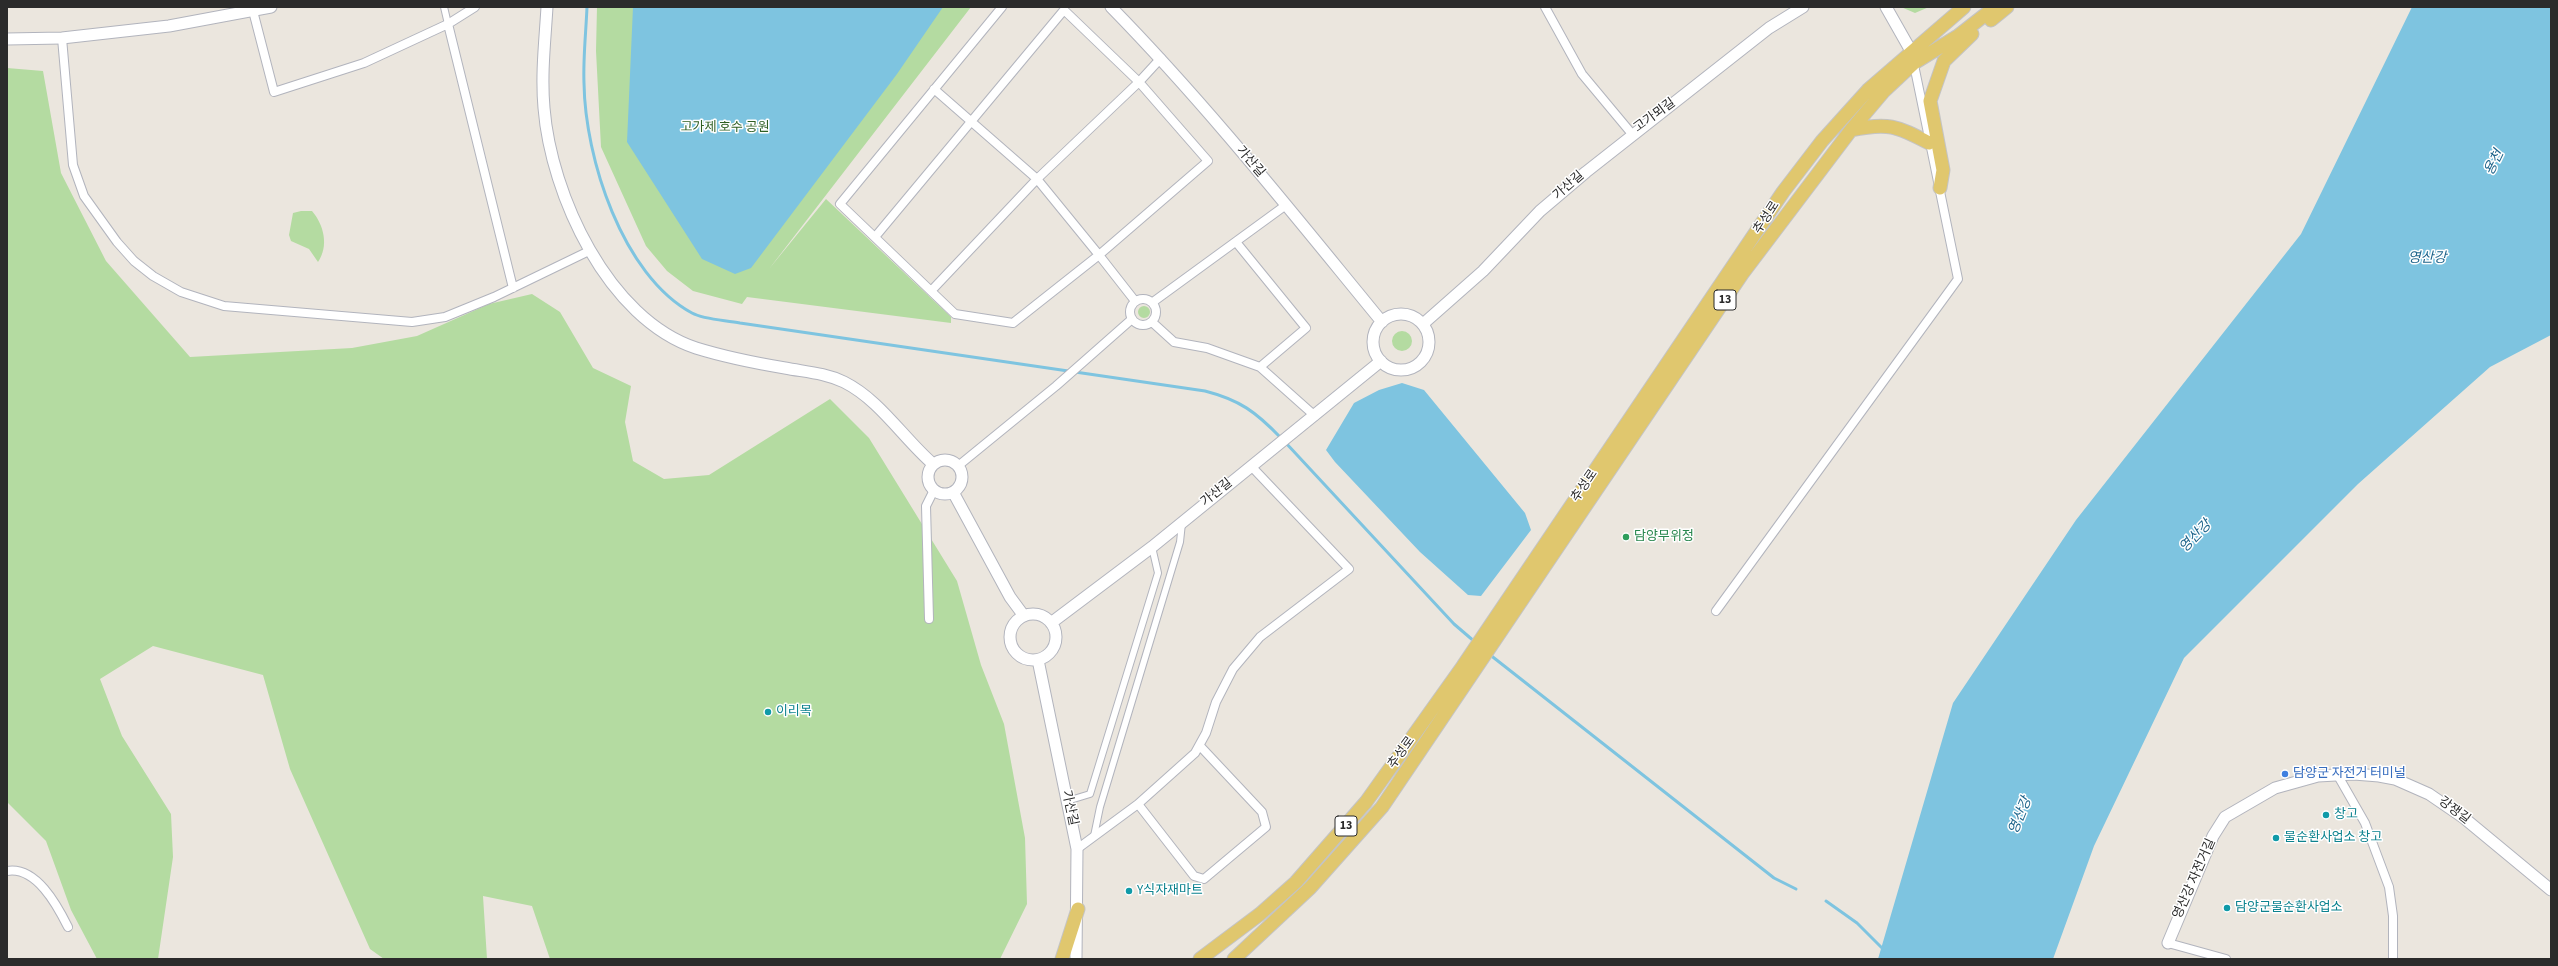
<!DOCTYPE html>
<meta charset="utf-8">
<style>
body{margin:0}
#map{position:relative;width:2558px;height:966px;overflow:hidden;background:#ebe6de;font-family:"Source Sans 3",sans-serif}
canvas{display:block}
.frame{position:absolute;inset:0;border:8px solid #2b2b2b;pointer-events:none}
</style>
<div id="map">
<canvas width="2558" height="966"></canvas>
<div class="frame"></div>
</div>
<script>
const ctx = document.querySelector('canvas').getContext('2d');
ctx.lineJoin = 'round';
function fillPath(path, color) { ctx.fillStyle = color; ctx.fill(path, 'evenodd'); }
function strokePath(path, color, width, dash) { ctx.strokeStyle = color; ctx.lineWidth = width; ctx.lineCap = dash ? 'butt' : 'round'; ctx.setLineDash(dash || []); ctx.stroke(path); }
function drawText(font, color, halo, rows, align = 'center') {
  ctx.font = font + ' "Source Sans 3","Noto Sans KR",sans-serif'; ctx.lineWidth = 3; ctx.setLineDash([]); ctx.textBaseline = 'middle'; ctx.strokeStyle = halo; ctx.fillStyle = color; for (const [text, x, y, turn = 0] of rows) {
    ctx.save(); ctx.translate(x, y); ctx.rotate((+turn || 0) * Math.PI / 180); ctx.textAlign = isNaN(turn) ? turn : align; if (halo) ctx.strokeText(text, 0, 0); ctx.fillText(text, 0, 0); ctx.restore();
  }
}
fillPath(new Path2D(`
 M597,7H971L769,269L826,199L951,317V323L747,297L742,304L693,291L667,271L646,246L601,147L596,51Z
 M1901,7H1929L1915,13Z
 M7,68L43,71L61,173L106,261L190,357L352,348L417,336L489,304L532,294L560,312L593,368L631,386L625,422L633,461L664,479L709,475L830,399L869,438L957,581L981,665L1004,724L1025,838L1027,904L1000,959H550L532,906L483,896L487,959H384L370,949L290,769L263,675L153,646L100,679L122,736L171,814L173,857L158,959H97L71,910L46,841L7,802Z
 M301,211H312C324,225 329,246 318,262L309,249L291,241L289,235L293,213Z
 M1138 312a6 6 0 1 1 12 0a6 6 0 1 1-12 0Z
 M1392 341a10 10 0 1 1 20 0a10 10 0 1 1-20 0Z`), '#b4dba1');
fillPath(new Path2D(`
 M633,7H943L897,74L751,268L735,274L702,259L627,142Z
 M2412,7H2551V335L2490,367L2358,484L2184,658L2094,846L2053,959H1878L1953,703L2076,520L2301,234Z
 M1402,383L1424,390L1525,513L1531,530L1481,596L1468,595L1420,552L1335,462L1326,450L1354,403L1379,390Z`), '#7ec4e0');
strokePath(new Path2D(`
 M587,7C586,32 583,58 584,83C585,158 622,275 692,313C705,320 726,320 740,323L1205,391C1240,400 1256,412 1281,438
 M1285,442L1454,624L1475,642
 M1489,654L1774,878L1796,889
 M1826,901L1857,923L1884,950`), '#7ec4e0', 3);
const pedestrian = new Path2D(`
 M444,7L448,24
 M1067,801L1090,794L1158,573L1152,547
 M1094,836L1100,807L1180,542L1182,523`);
const minor = new Path2D(`
 M252,7L274,92L364,63L448,24
 M475,7L448,24L513,288
 M1002,7L840,204L955,314L1013,323L1099,255L1135,301
 M1545,7L1582,74L1632,134
 M62,38L73,165L84,196L117,242L134,261L153,276L181,292L224,306L412,322L445,317L494,297L589,251
 M875,237L1064,10L1139,82L1161,58
 M1236,242L1306,328L1260,367
 M931,291L1037,179L1139,82L1208,161L1099,255L1037,179L934,89
 M1130 312a13 13 0 1 1 26 0a13 13 0 1 1-26 0Z
 M1153,302L1286,205
 M1152,322L1174,342L1207,348L1260,367L1315,416
 M958,466L1056,386L1132,319
 M1716,611L1958,279L1913,60
 M929,619L926,506L934,490
 M2337,774L2365,823L2389,887L2393,916V959
 M1138,804L1194,876L1204,879L1266,827L1262,812L1200,746
 M1077,849L1138,804L1195,753L1206,733L1216,702L1233,669L1260,637L1349,569L1251,466
 M7,871C36,866 57,905 68,927
 M2168,943L2226,959`);
const tertiary = new Path2D(`
 M547,7C545,41 541,74 544,108C551,195 608,319 696,348C725,357 755,363 785,368C806,372 825,373 844,382C880,400 903,438 933,464
 M1111,7C1208,106 1294,215 1382,322
 M1886,7L1911,51
 M7,39L62,38L169,26L271,7
 M1373 342a28 28 0 1 1 56 0a28 28 0 1 1-56 0Z
 M1423,324L1483,271L1540,211L1586,172L1769,28L1803,7
 M928 477a17 17 0 1 1 34 0a17 17 0 1 1-34 0Z
 M953,492L1010,597L1024,616
 M1010 637a23 23 0 1 1 46 0a23 23 0 1 1-46 0Z
 M1051,623L1152,547L1381,361
 M1038,660L1077,849L1076,959
 M2168,943L2213,836L2225,817L2275,788L2318,776L2354,774L2379,776L2395,779L2429,794L2464,818L2551,890`);
const primary = new Path2D(`
 M1991,20L2007,7
 M1851,130C1888,122 1897,126 1929,143
 M1940,188L1943,170L1930,101L1944,61L1972,34
 M1062,959L1078,909
 M1200,959L1260,914L1296,882L1366,802L1463,666L1783,192L1822,141L1868,90L1964,7
 M1234,959L1310,888L1382,807L1742,274L1851,130L1884,91L1914,63L1958,36L1995,7`);
strokePath(pedestrian, '#b2b4bd', 8);
strokePath(minor, '#b2b4bd', 10);
strokePath(tertiary, '#b2b4bd', 13);
strokePath(primary, '#c4c4c4', 15);
strokePath(pedestrian, '#fff', 6);
strokePath(minor, '#fff', 8);
strokePath(tertiary, '#fff', 11);
strokePath(primary, '#e0c76e', 13);
for (const [x, y, r, color] of [
 [1626,537,4,"#2e9e5b"],
 [768,712,4,"#0f9aa8"],
 [2285,774,4,"#3f7fe0"],
 [2326,815,4,"#0f9aa8"],
 [2276,838,4,"#0f9aa8"],
 [1129,891,4,"#0f9aa8"],
 [2227,908,4,"#0f9aa8"]
]) { const dot = new Path2D(); dot.arc(x, y, r, 0, 2 * Math.PI); ctx.fillStyle = color; ctx.fill(dot); strokePath(dot, '#fff', 1.5); }
for (const [x, y, w] of [
 [1725,300,22],
 [1346,826,22]
]) { const box = new Path2D(); box.roundRect(x - w / 2, y - 10, w, 20, 3); ctx.fillStyle = '#fff'; ctx.fill(box); strokePath(box, '#2b2b2b', 1); }
drawText('bold 12px', '#2b2b2b', null, [
 ["13",1725,300],
 ["13",1346,826]
]);
drawText('13px', '#2b2b2b', '#fff', [
 ["고가뫼길",1655,116,-36],
 ["가산길",1250,162,49],
 ["가산길",1569,186,-41],
 ["추성로",1767,218,-57],
 ["추성로",1585,486,-56],
 ["가산길",1217,493,-39],
 ["추성로",1402,753,-54],
 ["가산길",1069,808,78],
 ["강쟁길",2454,811,37],
 ["영산강 자전거길",2195,879,-66]
]);
drawText('13px', '#2e5f23', '#fff', [
 ["고가제 호수 공원",725,128]
]);
drawText('13px', '#27864d', '#fff', [
 ["담양무위정",1634,537]
], 'left');
drawText('13px', '#0d838f', '#fff', [
 ["이리목",776,712],
 ["창고",2334,815],
 ["물순환사업소 창고",2284,838],
 ["Y식자재마트",1137,891],
 ["담양군물순환사업소",2235,908]
], 'left');
drawText('13px', '#366cbe', '#fff', [
 ["담양군 자전거 터미널",2293,774]
], 'left');
drawText('italic 14px', '#1e648b', '#fff', [
 ["용천",2495,163,-64],
 ["영산강",2427,259],
 ["영산강",2196,537,-46],
 ["영산강",2021,816,-68]
]);
</script>
